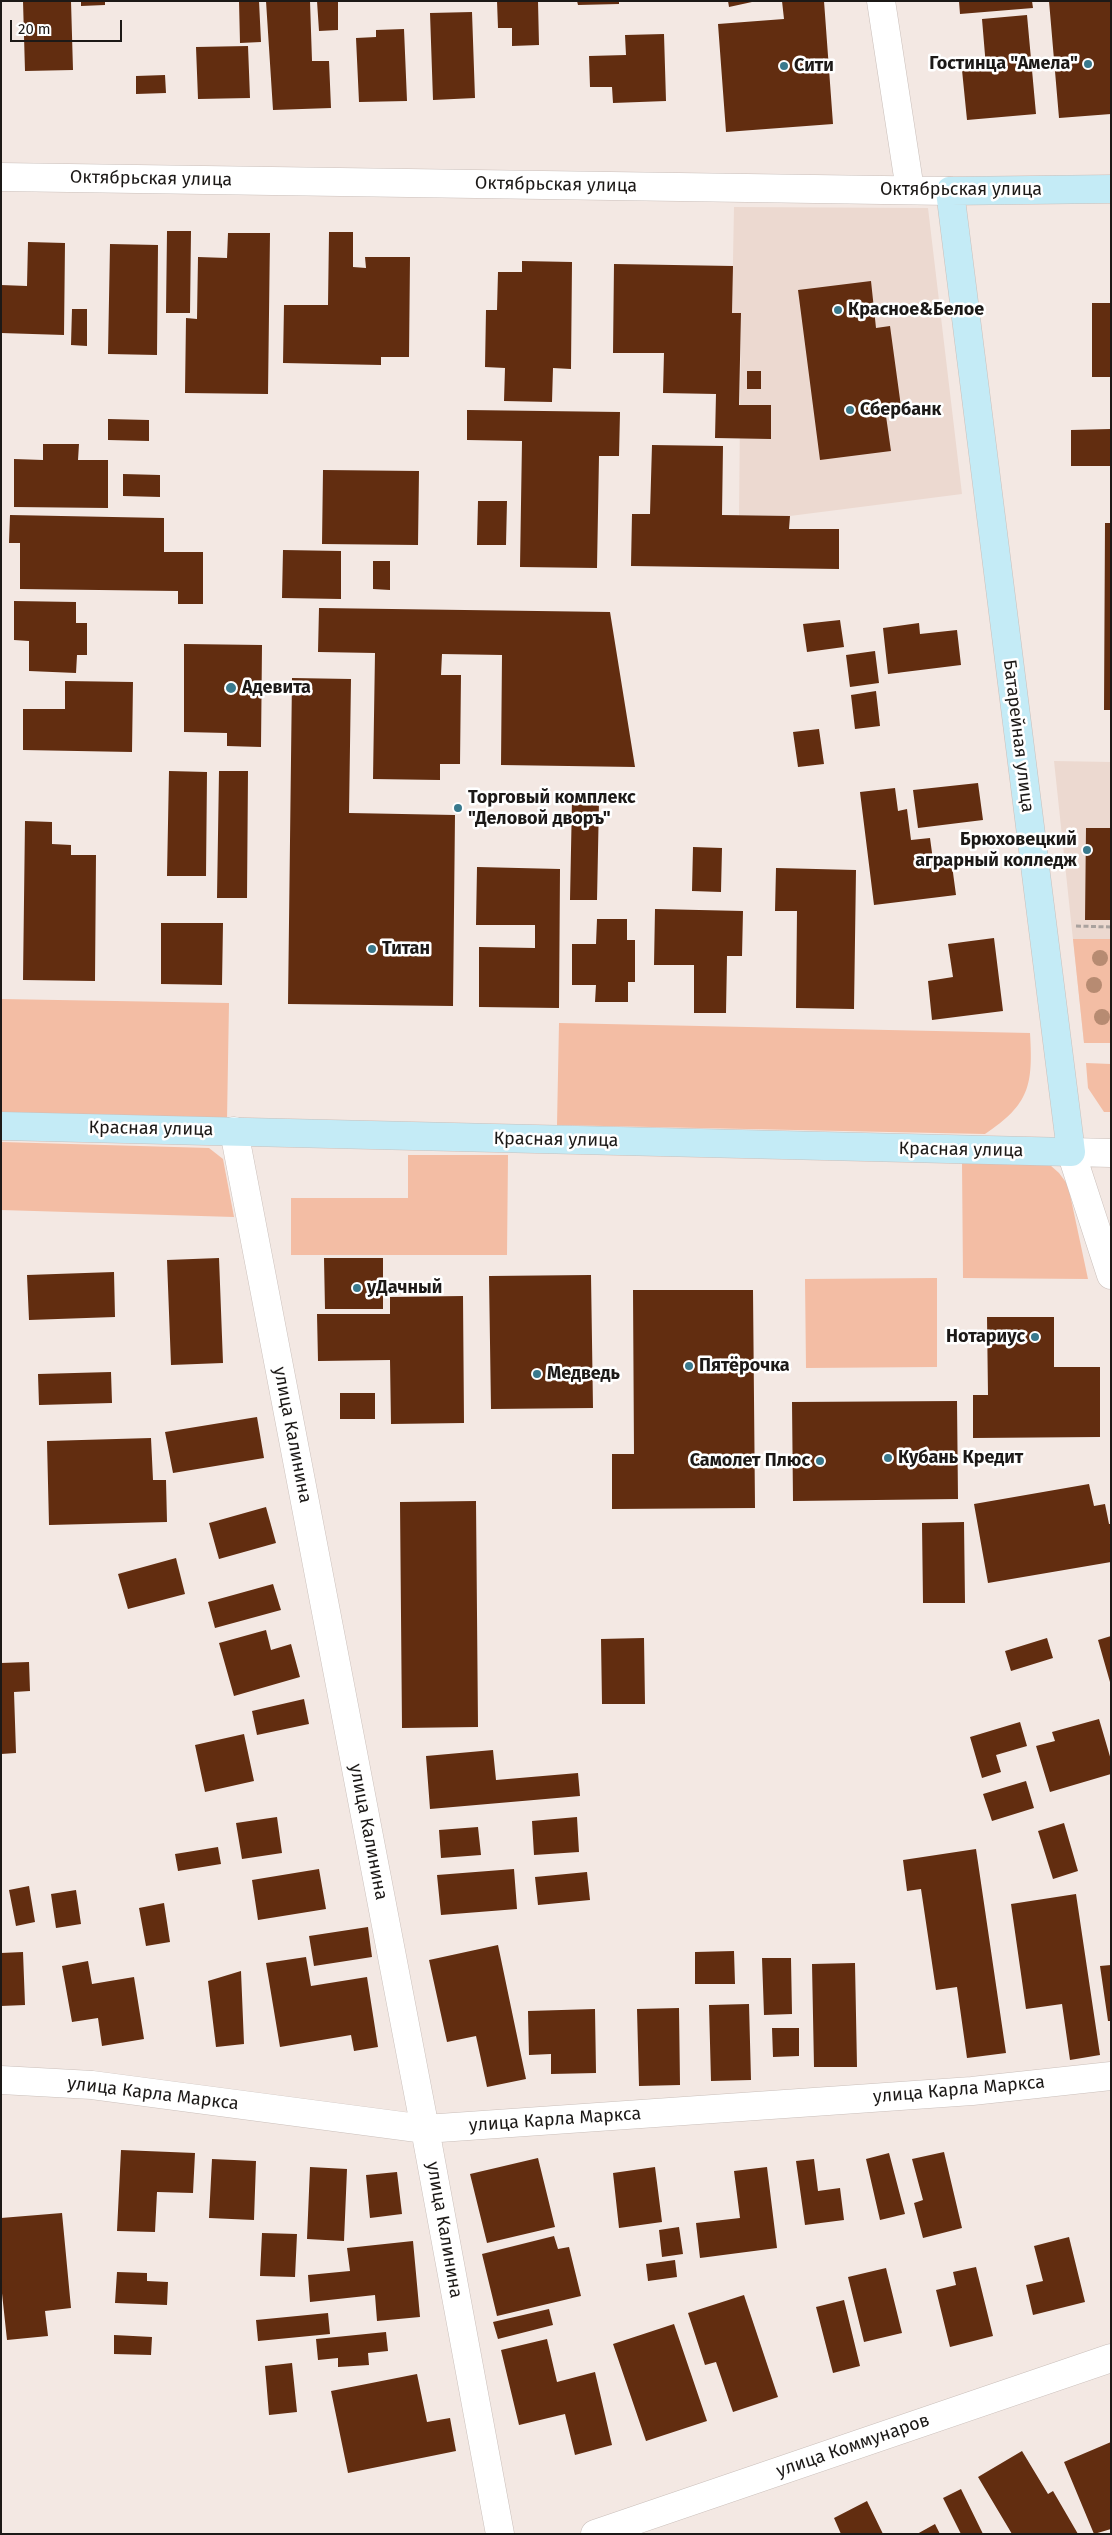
<!DOCTYPE html>
<meta charset="utf-8">
<style>
body{margin:0}
#map{position:relative;width:1112px;height:2535px;overflow:hidden;background:#f3e8e3;font-family:"Fira Sans",sans-serif}
canvas{display:block}
.frame{position:absolute;inset:0;border:2px solid #1c1917;pointer-events:none}
.scale{position:absolute;left:10px;top:20px;width:112px;height:22px;box-sizing:border-box;border:2px solid #1c1917;border-top:0;padding-left:6px;font-size:15px;line-height:18px;white-space:nowrap;color:#1c1917;-webkit-text-stroke:4px #fff;paint-order:stroke}
</style>
<div id="map">
<canvas width="1112" height="2535"></canvas>
<div class="frame"></div>
<div class="scale">20 m</div>
</div>
<script>
const ctx = document.querySelector('canvas').getContext('2d');
ctx.lineJoin = 'round';
function fillPath(path, color) { ctx.fillStyle = color; ctx.fill(path, 'evenodd'); }
function strokePath(path, color, width, dash) { ctx.strokeStyle = color; ctx.lineWidth = width; ctx.lineCap = dash ? 'butt' : 'round'; ctx.setLineDash(dash || []); ctx.stroke(path); }
function drawText(font, color, halo, rows, align = 'center') {
  ctx.font = font + ' "Fira Sans",sans-serif'; ctx.lineWidth = 5; ctx.setLineDash([]); ctx.textBaseline = 'middle'; ctx.strokeStyle = halo; ctx.fillStyle = color; for (const [text, x, y, turn = 0] of rows) {
    ctx.save(); ctx.translate(x, y); ctx.rotate((+turn || 0) * Math.PI / 180); ctx.textAlign = isNaN(turn) ? turn : align; if (halo) ctx.strokeText(text, 0, 0); ctx.fillText(text, 0, 0); ctx.restore();
  }
}
fillPath(new Path2D(`
 M734,207L928,208L962,494L790,516L739,515L741,313H732Z
 M1054,761L1111,762V1043H1084Z`), '#ecd9d0');
fillPath(new Path2D(`
 M1073,939H1111V1043H1084Z
 M1,999L229,1003L227,1120L1,1113Z
 M559,1023L1030,1033C1033,1085 1030,1104 985,1134L557,1125Z
 M1086,1063L1111,1064V1112H1104L1088,1088Z
 M1,1142L209,1148L223,1159L234,1217L1,1210Z
 M408,1155H508L507,1255H291V1198H408Z
 M962,1163L1050,1165L1059,1173L1068,1185L1088,1279L963,1278Z
 M937,1278V1367L806,1368L805,1279Z`), '#f3bda4');
fillPath(new Path2D(`
 M23,1H71L73,70L25,71Z
 M81,1H105V5L81,6Z
 M239,1H259L261,42L240,43Z
 M266,1H310L312,61H329L331,108L273,110Z
 M317,1H338V30L319,31Z
 M497,1H538L539,45L512,46V28H498Z
 M577,1H619V4L578,5Z
 M728,1H752V2L729,7Z
 M782,1H824L833,124L726,132L718,24L784,19Z
 M959,1H1032L1033,8L960,14Z
 M1049,1H1111V114L1059,118Z
 M472,12L475,98L433,100L430,13Z
 M1027,15L1036,114L967,120L962,70L986,67L982,19Z
 M404,29L407,101L359,102L356,38L376,37V30Z
 M664,34L666,101L613,103L612,87H590L589,56L626,55L625,35Z
 M248,46L250,98L198,99L196,47Z
 M165,75L166,93L136,94V76Z
 M167,231H191L190,313H166Z
 M329,232H353V267L366,268L365,257H410L409,357H381V365L283,363L284,305H328Z
 M228,233H270L268,394L185,393L186,318L197,319L198,257L227,258Z
 M28,242L65,243L64,335L1,333V285L27,286Z
 M110,244L158,245L157,355L108,354Z
 M522,261L572,262L571,369L553,368L552,402L504,401L505,368L485,367L486,310H497L498,272H522Z
 M614,264L733,266L732,313H741L739,405H771V439L715,438L716,394L663,393L664,353H613Z
 M871,281L876,328L890,326L902,414L886,416L891,451L820,460L798,290Z
 M1092,303H1111V377H1092Z
 M72,309H87V346L71,345Z
 M747,371H761V389H747Z
 M467,410L620,412L619,456H599L597,568L520,567L522,441L467,440Z
 M108,419L149,420V441L108,440Z
 M1111,429V466H1071V430Z
 M43,444H79L78,460H108V508L14,507V459L43,460Z
 M652,445L723,446L722,515L790,516L789,529H839V569L631,566L632,514H650Z
 M323,470L419,471L418,545L322,544Z
 M123,474L160,475V497L123,496Z
 M478,501H507L506,545H477Z
 M10,515L164,518V552H203V604H178V591L20,589V543H9Z
 M1105,523H1111V710H1104Z
 M283,550L341,551V599L282,598Z
 M373,561H390V590L373,589Z
 M14,601L76,602V623H87V655H77L76,673L29,671V641L14,640Z
 M319,608L610,612L635,767L501,765L502,655L442,654L441,675H461L460,764H440V780L373,779L375,653L318,652Z
 M840,620L844,647L807,652L803,624Z
 M919,623L920,634L957,630L961,665L888,674L883,628Z
 M184,644L262,645L261,747L227,746V733L184,732Z
 M875,651L879,683L850,687L846,655Z
 M292,678L351,679L349,813L455,815L453,1006L288,1004Z
 M65,681L133,682L132,752L23,750V709H65Z
 M876,691L880,726L855,729L851,695Z
 M819,729L824,764L798,767L793,732Z
 M169,771L207,772L206,876H167Z
 M219,771H248L247,898H217Z
 M978,783L983,820L918,828L913,790Z
 M895,788L898,811L907,809L911,840L930,838L933,860L951,858L956,895L874,905L860,792Z
 M572,800L599,801L597,900H570Z
 M25,821L52,822V844L71,845V855H96L95,981L23,980Z
 M1086,828H1111V920H1085Z
 M693,847L722,848L721,892L692,891Z
 M477,867L560,869L559,1008L479,1007V947L535,948V925H476Z
 M776,868L856,870L854,1009L796,1008L797,911H775Z
 M655,909L743,911L742,956H727L726,1013H694V965H654Z
 M597,919H627V940H635V982H628V1002H595L596,985H572V944H596Z
 M161,923H223L222,985L161,984Z
 M994,938L1003,1011L932,1020L928,981L953,977L948,944Z
 M219,1258L223,1363L171,1365L167,1260Z
 M324,1258H383V1309H325Z
 M114,1272L115,1317L29,1320L27,1275Z
 M591,1275L593,1408L491,1409L489,1276Z
 M633,1290H753L755,1508L612,1509V1454H634Z
 M463,1296L464,1423L391,1424L390,1360L318,1361L317,1314H390V1297Z
 M987,1317H1054V1367H1100V1437L973,1438V1395H988Z
 M111,1372L112,1403L39,1405L38,1374Z
 M340,1393H375V1419H340Z
 M957,1401L958,1499L793,1501L792,1402Z
 M257,1417L264,1458L173,1473L165,1432Z
 M151,1438L153,1480H166L167,1522L49,1525L47,1441Z
 M1089,1484L1094,1506L1105,1504L1109,1524H1111V1562L988,1583L974,1504Z
 M476,1501L478,1727L402,1728L400,1502Z
 M266,1507L276,1543L219,1559L209,1523Z
 M964,1522L965,1603H923L922,1523Z
 M176,1558L185,1594L128,1609L118,1574Z
 M273,1584L281,1610L215,1628L208,1602Z
 M266,1630L271,1650L291,1644L300,1677L234,1696L219,1643Z
 M1111,1636V1682H1110L1098,1640Z
 M644,1638L645,1704H602L601,1639Z
 M1047,1638L1053,1658L1011,1671L1005,1651Z
 M29,1662L30,1691L14,1692L16,1753L1,1754V1663Z
 M304,1699L309,1724L257,1735L252,1711Z
 M1099,1719L1111,1760V1774L1050,1792L1036,1746L1055,1741L1052,1732Z
 M1020,1722L1027,1746L996,1755L1001,1772L982,1778L970,1737Z
 M244,1734L254,1781L205,1792L195,1745Z
 M493,1750L496,1780L578,1773L580,1796L430,1809L426,1756Z
 M1026,1781L1034,1808L992,1821L983,1794Z
 M277,1817L282,1853L242,1859L236,1823Z
 M577,1817L579,1852L534,1855L532,1821Z
 M1064,1823L1078,1871L1053,1879L1038,1831Z
 M478,1827L481,1855L441,1858L439,1830Z
 M218,1847L221,1864L178,1871L175,1854Z
 M976,1849L1006,2053L967,2058L957,1987L936,1990L921,1889L907,1891L903,1860Z
 M319,1869L326,1909L258,1920L252,1880Z
 M514,1869L517,1909L441,1915L437,1875Z
 M587,1872L590,1900L538,1905L535,1877Z
 M29,1886L35,1922L16,1926L9,1890Z
 M76,1890L81,1924L56,1928L51,1894Z
 M1076,1894L1100,2055L1070,2060L1062,2004L1026,2009L1011,1904Z
 M164,1903L170,1942L146,1946L139,1908Z
 M368,1927L372,1957L314,1966L309,1936Z
 M498,1945L526,2079L487,2087L476,2036L447,2042L429,1960Z
 M734,1951L735,1984H695V1952Z
 M23,1952L25,2005L1,2006V1953Z
 M306,1957L311,1986L367,1977L378,2047L354,2051L351,2035L280,2047L266,1963Z
 M762,1958H791L792,2014L764,2015Z
 M88,1961L92,1984L134,1977L144,2039L102,2046L98,2018L72,2022L62,1966Z
 M855,1963L857,2067H814L812,1964Z
 M1111,1965V2021H1108L1100,1966Z
 M241,1971L244,2044L216,2047L208,1981Z
 M749,2004L751,2080L711,2081L709,2005Z
 M679,2008L680,2085L639,2086L637,2009Z
 M595,2009L596,2073L551,2074V2054L529,2055L528,2011Z
 M772,2028H799V2056L773,2057Z
 M121,2150L195,2153L193,2193L157,2192L155,2232L117,2231Z
 M944,2152L962,2228L923,2238L914,2203L923,2200L912,2159Z
 M889,2153L905,2214L880,2220L866,2159Z
 M538,2158L555,2227L487,2243L470,2174Z
 M212,2159L256,2161L254,2220L209,2218Z
 M814,2159L818,2191L840,2188L844,2220L805,2225L796,2161Z
 M310,2167L347,2169L344,2241L307,2239Z
 M655,2167L662,2222L619,2228L613,2173Z
 M767,2167L777,2248L700,2258L696,2223L740,2218L734,2171Z
 M397,2172L402,2214L370,2218L366,2175Z
 M62,2213L71,2308L45,2311L48,2336L7,2340L1,2284V2218Z
 M679,2227L683,2254L662,2257L659,2230Z
 M262,2233L297,2234L295,2277L260,2276Z
 M554,2236L558,2249L569,2247L581,2296L497,2316L482,2254Z
 M1069,2237L1085,2302L1033,2315L1026,2285L1043,2281L1034,2246Z
 M413,2241L420,2317L377,2321L375,2295L310,2302L308,2275L350,2271L347,2248Z
 M675,2260L677,2277L648,2281L646,2264Z
 M976,2267L993,2336L950,2347L936,2290L956,2285L953,2272Z
 M886,2268L902,2333L864,2342L848,2277Z
 M117,2272L147,2273V2281L168,2282L167,2305L115,2303Z
 M744,2295L778,2397L733,2412L716,2362L705,2365L688,2313Z
 M844,2300L860,2366L833,2373L816,2307Z
 M549,2309L553,2325L498,2339L493,2322Z
 M328,2313L330,2334L258,2341L256,2320Z
 M674,2324L707,2421L646,2441L613,2344Z
 M386,2332L388,2351L368,2353L369,2365L338,2367V2358L318,2360L316,2339Z
 M114,2335L152,2337L151,2355L114,2354Z
 M547,2339L557,2382L595,2372L612,2445L575,2455L565,2414L519,2425L501,2350Z
 M292,2363L297,2412L269,2415L265,2366Z
 M417,2374L427,2422L450,2418L456,2451L348,2473L331,2391Z
 M1111,2442V2529L1094,2534L1064,2462Z
 M1022,2451L1048,2494L1053,2491L1078,2534H1012L978,2477Z
 M961,2489L983,2534H961L943,2498Z
 M867,2501L883,2534H841L834,2518Z
 M935,2524L940,2534H917Z`), '#622d10');
const street = new Path2D(`
 M881,1L910,190
 M1,177L950,191
 M234,1131L425,2129L500,2534
 M1111,1153L1071,1152L1111,1275
 M1,2080L92,2085L425,2129L972,2091L1111,2076
 M595,2534L1111,2358`);
const secondary = new Path2D(`
 M1,1126L1071,1152L950,191L1111,189`);
strokePath(street, '#cabfba', 29);
strokePath(secondary, '#cabfba', 29);
strokePath(new Path2D(`
 M1076,926L1111,927`), '#aaa29e', 3, [5, 2.5]);
strokePath(street, '#fff', 28);
strokePath(secondary, '#c4ebf6', 28);
ctx.fillStyle = '#b78b72';
for (const [x, y] of [
 [1100,958],
 [1094,985],
 [1102,1017]
]) { ctx.beginPath(); ctx.arc(x, y, 8, 0, 2 * Math.PI); ctx.fill(); }
for (const [x, y, r, color] of [
 [1088,64,5,"#39798d"],
 [784,66,5,"#39798d"],
 [838,310,5,"#39798d"],
 [850,410,5,"#39798d"],
 [231,688,6,"#39798d"],
 [458,808,5,"#39798d"],
 [1087,850,5,"#39798d"],
 [372,949,5,"#39798d"],
 [357,1288,5,"#39798d"],
 [1035,1337,5,"#39798d"],
 [689,1366,5,"#39798d"],
 [537,1374,5,"#39798d"],
 [888,1458,5,"#39798d"],
 [820,1461,5,"#39798d"]
]) { const dot = new Path2D(); dot.arc(x, y, r, 0, 2 * Math.PI); ctx.fillStyle = color; ctx.fill(dot); strokePath(dot, '#fff', 2); }
drawText('bold 18px', '#1c1917', '#fff', [
 ["Гостинца \"Амела\"",1078,64,"right"],
 ["Сити",794,66],
 ["Красное&Белое",848,310],
 ["Сбербанк",860,410],
 ["Адевита",242,688],
 ["Торговый комплекс",468,798],
 ["\"Деловой дворъ\"",468,819],
 ["Брюховецкий",1077,840,"right"],
 ["аграрный колледж",1077,861,"right"],
 ["Титан",382,949],
 ["уДачный",367,1288],
 ["Нотариус",1025,1337,"right"],
 ["Пятёрочка",699,1366],
 ["Медведь",547,1374],
 ["Кубань Кредит",898,1458],
 ["Самолет Плюс",810,1461,"right"]
], 'left');
drawText('18px', '#1c1917', '#fff', [
 ["Октябрьская улица",151,179,1],
 ["Октябрьская улица",556,185,1],
 ["Октябрьская улица",961,190],
 ["Батарейная улица",1018,736,83],
 ["Красная улица",151,1129,1],
 ["Красная улица",556,1140,1],
 ["Красная улица",961,1150,1],
 ["улица Калинина",292,1435,79],
 ["улица Калинина",368,1832,79],
 ["улица Карла Маркса",959,2090,-5],
 ["улица Карла Маркса",153,2094,7],
 ["улица Карла Маркса",555,2120,-4],
 ["улица Калинина",444,2230,80],
 ["улица Коммунаров",853,2446,-19]
]);
</script>
